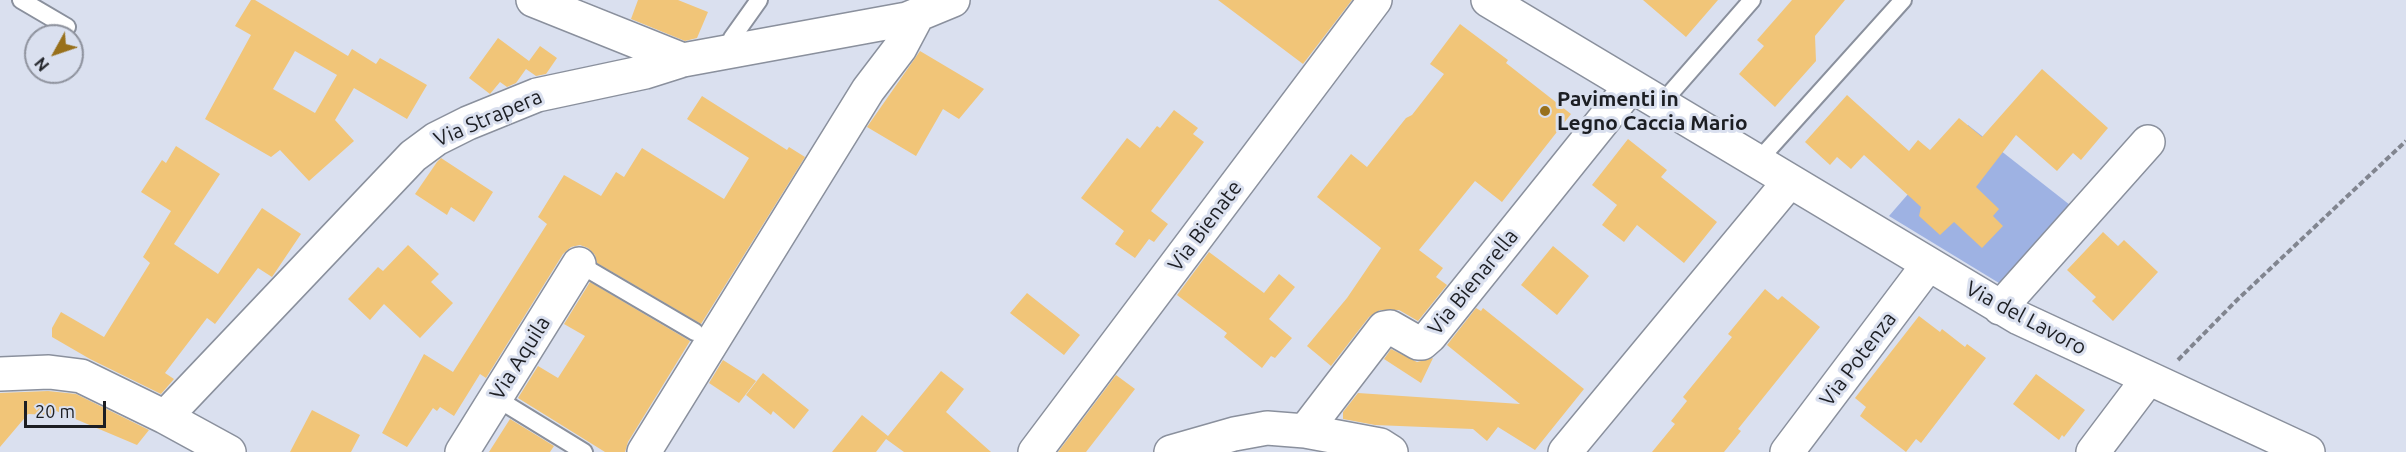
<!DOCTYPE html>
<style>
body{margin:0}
#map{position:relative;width:2406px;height:452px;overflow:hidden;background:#dae0ef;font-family:Ubuntu,sans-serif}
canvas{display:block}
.north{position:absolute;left:24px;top:24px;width:60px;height:60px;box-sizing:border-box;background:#dae0ef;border:2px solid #8e929d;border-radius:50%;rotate:230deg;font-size:16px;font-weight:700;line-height:24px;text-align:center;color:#1c1e23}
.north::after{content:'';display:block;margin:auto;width:21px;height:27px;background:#98701b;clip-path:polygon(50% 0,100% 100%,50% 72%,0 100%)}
.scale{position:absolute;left:24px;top:401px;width:82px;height:27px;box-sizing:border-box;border:3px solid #1c1e23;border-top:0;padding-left:8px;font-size:18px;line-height:21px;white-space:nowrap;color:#1c1e23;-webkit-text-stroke:4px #dae0ef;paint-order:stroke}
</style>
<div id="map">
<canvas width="2406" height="452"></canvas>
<div class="north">N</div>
<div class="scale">20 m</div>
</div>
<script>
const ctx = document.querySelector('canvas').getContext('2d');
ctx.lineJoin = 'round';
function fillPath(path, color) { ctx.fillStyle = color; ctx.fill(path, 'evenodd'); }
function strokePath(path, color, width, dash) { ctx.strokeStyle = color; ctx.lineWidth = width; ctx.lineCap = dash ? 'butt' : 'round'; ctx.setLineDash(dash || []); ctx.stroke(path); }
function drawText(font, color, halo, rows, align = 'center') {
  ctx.font = font + ' Ubuntu,sans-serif'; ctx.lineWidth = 6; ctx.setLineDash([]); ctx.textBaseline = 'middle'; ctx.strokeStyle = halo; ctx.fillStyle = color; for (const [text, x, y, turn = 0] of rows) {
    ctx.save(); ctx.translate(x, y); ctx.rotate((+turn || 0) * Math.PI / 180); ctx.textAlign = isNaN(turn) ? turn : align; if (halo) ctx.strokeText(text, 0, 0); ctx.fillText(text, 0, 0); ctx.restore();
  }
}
fillPath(new Path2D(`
 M1968,125L2070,205L1999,283L1889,216Z`), '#9eb2e3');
fillPath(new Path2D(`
 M251,0H255L348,56L352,49L376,64L380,58L427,85L407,119L354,88L335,120L354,141L309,181L280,150L271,157L205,119L251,35L235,26ZM295,51L337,75L315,113L273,89Z
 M638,0H678L708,12L697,38L685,41L631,19Z
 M1218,0H1352L1303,64Z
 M1643,0H1718L1686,37Z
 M1792,0H1845L1815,36L1816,61L1775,107L1739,74L1764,46L1757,40Z
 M1460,24L1508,60L1506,63L1571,114L1502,202L1475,181L1419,250L1443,268L1436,277L1447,285L1418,321L1399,310H1380L1369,317L1331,366L1307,346L1347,298L1381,248L1317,197L1351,154L1367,167L1406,118L1412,115L1444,74L1430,64Z
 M498,38L529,61L540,46L557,58L546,74L536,76L526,69L516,83L507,87L500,82L490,94L469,78Z
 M920,51L984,89L959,119L943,109L916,156L867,127Z
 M2042,69L2108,128L2081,160L2073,153L2057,171L2016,135L1976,187L1999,209L1993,216L2003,226L1982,248L1954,222L1940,235L1919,216L1921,207L1864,155L1851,169L1837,157L1830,165L1805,142L1847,95L1909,151L1918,140L1930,150L1959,118L1982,137Z
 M702,96L787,150L789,147L805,157L701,324L597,263L595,255L588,248L580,245L571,247L563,254L486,378L480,374L454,416L440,407L437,411L433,408L407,447L382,433L424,354L453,372L547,224L538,217L564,175L601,196L616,172L624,177L642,148L724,199L749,158L687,119Z
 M1174,110L1198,128L1193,134L1204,142L1151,211L1168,224L1154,242L1149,239L1135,258L1115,244L1124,231L1081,198L1127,138L1140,148L1157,126L1160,128Z
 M1628,139L1667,170L1661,177L1717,222L1684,263L1637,225L1624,242L1602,225L1617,205L1592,185Z
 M176,146L220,174L174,244L218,274L262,208L301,234L272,277L258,268L215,324L207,318L165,373L174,379L161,394L90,359L52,337V328L61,312L104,337L150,263L143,257L171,211L141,192L162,160L166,163Z
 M441,158L493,192L474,222L451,207L447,215L415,194L437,162Z
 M2103,232L2118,246L2124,240L2158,272L2113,321L2092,301L2096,297L2067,270Z
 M408,245L439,274L431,282L453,303L420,338L384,304L370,320L348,299L378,267L383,271Z
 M1553,246L1589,276L1557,315L1521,285Z
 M1209,252L1264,293L1279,274L1295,287L1269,319L1292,338L1275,358L1271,356L1262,368L1224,337L1227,333L1177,295Z
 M590,282L690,341L628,442L625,452H605L518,398L538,366L558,378L585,336L564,324Z
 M1765,289L1778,300L1782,296L1820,327L1738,429L1741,431L1724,452H1652L1675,424L1671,421L1687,401L1683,397L1732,337L1728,334Z
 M1027,293L1080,335L1064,355L1010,313Z
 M1476,308L1481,311L1483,308L1584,389L1535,450L1498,427L1487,441L1473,429L1375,425L1343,419V412L1358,393L1520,404L1447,345Z
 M1919,316L1940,332L1942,329L1965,347L1967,344L1986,358L1921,443L1916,439L1906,452L1860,416L1866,407L1855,398Z
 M1391,349L1417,362L1433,358L1421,383L1384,359Z
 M723,360L756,381L739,403L709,383Z
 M941,371L964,389L946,412L991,452H904L886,439L876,452H832L862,415L888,436Z
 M763,373L809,410L794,429L773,411L771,415L746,395Z
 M2036,374L2085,410L2064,437L2062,435L2059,440L2013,404Z
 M1116,375L1135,389L1086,452H1058Z
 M48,391L76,394L149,430L137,445L54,410L50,415L28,414L0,447V393Z
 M312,410L360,435L351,452H290Z
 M510,419L554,446L550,452H489Z`), '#f1c578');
const lane = new Path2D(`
 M21,0L67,27
 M727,52L732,38L759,0
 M1661,104L1752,0
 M1757,162L1903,0
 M579,264L695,332
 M496,398L584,452`);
const street = new Path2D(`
 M533,0L683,60
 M1488,0L2019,318L2308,452
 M2000,308L2148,142
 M0,374L49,372L81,376L165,417L229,452
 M165,417L413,156L436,139L468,123L537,95L645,72L683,60L907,19L953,0
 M1305,431L1384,328L1390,327L1418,343H1422L1430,336L1631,86
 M462,452L579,264
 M644,452L868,90L900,48L917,16
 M1035,452L1375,0
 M1171,452L1234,434L1267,428L1305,431L1380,445L1391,452
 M1565,452L1789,182
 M1787,452L1928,265
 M2093,452L2148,379`);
strokePath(lane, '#8a909d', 20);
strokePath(street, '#8a909d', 36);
strokePath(new Path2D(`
 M2178,360L2236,301L2406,141`), '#81858f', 4, [6, 3]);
strokePath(lane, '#fff', 16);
strokePath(street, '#fff', 33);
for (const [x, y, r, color] of [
 [1545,111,6,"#98701b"]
]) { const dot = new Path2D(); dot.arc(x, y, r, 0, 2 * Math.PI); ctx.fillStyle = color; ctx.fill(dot); strokePath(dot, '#dae0ef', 2); }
drawText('bold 21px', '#1c1e23', '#dae0ef', [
 ["Pavimenti in",1557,99],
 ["Legno Caccia Mario",1557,123]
], 'left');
drawText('21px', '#1c1e23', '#dae0ef', [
 ["Via Strapera",488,118,-23],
 ["Via Bienate",1205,226,-53],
 ["Via Bienarella",1473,282,-51],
 ["Via del Lavoro",2026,318,28],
 ["Via Aquila",520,358,-58],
 ["Via Potenza",1858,359,-53]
]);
</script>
